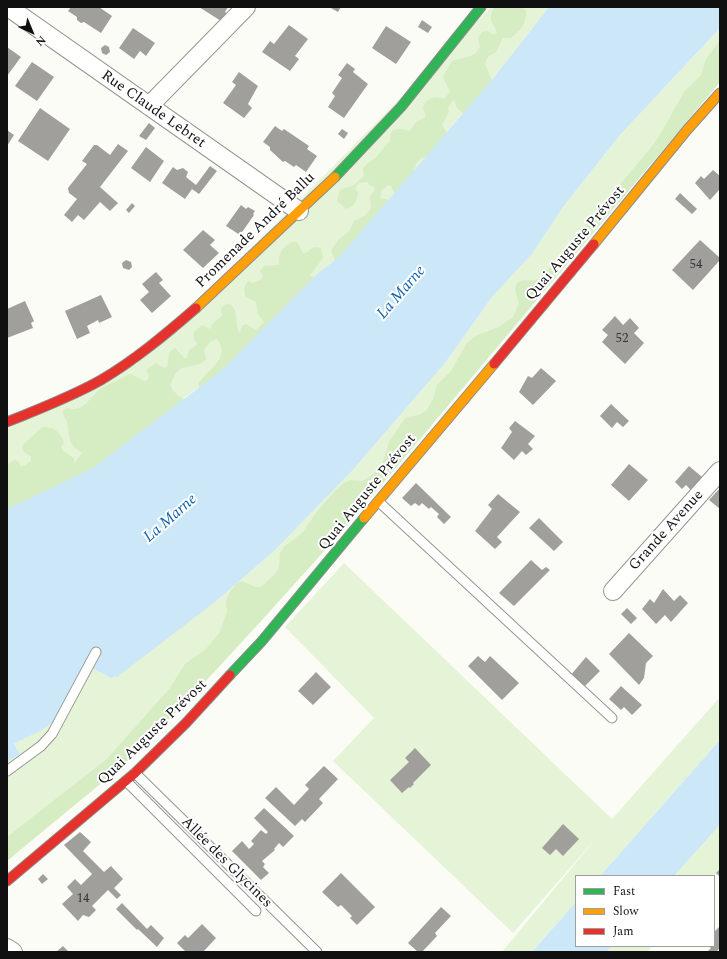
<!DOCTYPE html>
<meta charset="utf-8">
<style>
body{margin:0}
#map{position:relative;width:727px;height:959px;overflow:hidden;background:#fcfcf7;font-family:Spectral,serif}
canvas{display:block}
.frame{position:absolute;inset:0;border:8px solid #101010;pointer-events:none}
.legend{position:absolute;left:575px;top:875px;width:140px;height:72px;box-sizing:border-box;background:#fff;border:1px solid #9f9f9f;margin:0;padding:5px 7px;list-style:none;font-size:12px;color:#101010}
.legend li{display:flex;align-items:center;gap:8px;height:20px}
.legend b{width:20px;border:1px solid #9f9f9f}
.north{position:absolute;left:12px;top:12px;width:40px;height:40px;-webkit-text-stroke:3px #fff;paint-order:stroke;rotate:136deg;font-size:11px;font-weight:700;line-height:16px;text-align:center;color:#101010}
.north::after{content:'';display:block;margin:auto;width:14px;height:18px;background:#101010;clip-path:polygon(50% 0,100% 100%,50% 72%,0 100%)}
</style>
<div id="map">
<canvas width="727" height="959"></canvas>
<div class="frame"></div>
<ul class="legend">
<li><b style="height:5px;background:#30b455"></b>Fast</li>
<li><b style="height:5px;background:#ff9f0a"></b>Slow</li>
<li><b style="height:5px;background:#e5322d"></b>Jam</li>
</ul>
<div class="north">N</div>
</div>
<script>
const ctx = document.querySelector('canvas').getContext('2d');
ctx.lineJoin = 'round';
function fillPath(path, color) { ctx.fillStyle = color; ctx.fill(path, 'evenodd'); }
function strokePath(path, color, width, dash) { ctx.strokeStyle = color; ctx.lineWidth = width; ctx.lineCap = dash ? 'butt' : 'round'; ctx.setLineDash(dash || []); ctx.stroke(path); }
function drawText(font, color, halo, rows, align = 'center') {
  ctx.font = font + ' Spectral,serif'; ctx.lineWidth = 4; ctx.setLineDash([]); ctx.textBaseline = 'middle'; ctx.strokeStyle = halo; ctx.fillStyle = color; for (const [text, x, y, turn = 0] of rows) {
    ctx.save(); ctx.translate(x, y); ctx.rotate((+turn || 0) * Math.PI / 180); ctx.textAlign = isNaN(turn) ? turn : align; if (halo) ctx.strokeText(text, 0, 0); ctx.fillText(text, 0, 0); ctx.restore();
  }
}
fillPath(new Path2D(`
 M491,7H549L491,81L340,256L318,273L222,370L154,420L7,509V429L138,363Z
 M720,28V64L352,520L192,696L122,766L7,860V762L20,754L14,744L31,734L45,728L89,671L94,669L107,676L220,598L274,551L352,471L445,363L492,297L532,254L563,207L620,135Z
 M344,563L612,819L720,697V740L600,876H576V902L532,952H502L598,836L513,933L333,761L374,718L285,627Z
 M720,825V869L714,876H674Z
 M612,946H652L647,952H607Z`), '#e5f3d6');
fillPath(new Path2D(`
 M522,7L526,10C527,23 520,31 511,38H503L496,52L489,56L486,60L485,64L492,80L490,87L465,115L457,108L454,99L448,107L449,112L442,125L448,135L430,156L421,158L416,164L414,172L398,196L393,191L391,186L388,185L381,191L380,198L386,199L392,204L337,264L331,251L339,239L349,232L354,221L366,215L371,208L370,196L374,192L375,187L371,186L367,182L359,183L355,188L358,193C357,202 354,206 346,209L337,201L340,190L354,185L364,176L363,169C367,162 372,162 377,156C382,151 384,146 390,142V135L393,130L401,129L410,131L416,122L426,117L423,107C429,97 433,96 444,99L450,92L443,77L452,61C463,57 474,59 480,47L478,38L482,32L488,31L492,34H497C495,22 486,21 494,8Z
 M720,41V82L352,520L263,619L192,696L122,766L7,861V837L107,759L170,688L185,664L206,649L220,632L227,612L226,601L230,592L236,584L242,581L255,587H261L274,575L279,568L280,553L284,547L303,532L315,514L335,491L344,483L350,480L362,481L371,476L382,465L389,442L403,421L407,417L419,415L427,410L433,399L437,385L451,371L467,343L477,335L499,327L513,317L519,303L515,290L517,283C525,278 533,283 541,278L649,150L660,135L684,92L701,75L706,59Z
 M292,242H297L303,253H306L314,247L321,248L323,258L310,275L316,280L285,323L201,390L198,384C208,369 232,357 217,339L210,342L204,350L206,359C196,370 185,362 176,373C174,376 172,381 170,385L173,391L190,405L7,528V468L9,463L15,460L19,462L20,466H24L31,461V456L24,452L22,446L42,427C56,427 58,431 64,442L61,447L63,451L74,458V464L82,453L74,447L70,441L67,421L64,417L63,411L67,408C84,414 89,397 102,388C110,383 121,379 130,374L145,381L148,380L149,375L146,370L156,363L164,368L167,367C170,359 166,352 175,348L184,358H187L189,350L198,344L194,339V332L202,325L210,329L212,324L222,316L221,308L224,305L230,304C240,311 233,324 240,333L242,326L246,324L256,330L264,322L258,314L256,302L246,297C243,291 244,286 248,281L252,283L261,280L263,276L260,271L264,266L279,265C278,254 281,248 292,242Z`), '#d6ecc3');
fillPath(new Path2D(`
 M549,7H720V28L620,135L563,207L532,254L492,297L445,363L352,471L274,551L220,598L117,677L115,676L111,678L94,669L88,671C79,685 59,720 45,728C35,734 24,738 14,744L20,754L7,762V509L93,468L222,370L318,273L340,256L491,81Z
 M720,740V825L674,876H600Z
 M576,902V946H612L607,952H532Z`), '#cbe7f8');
fillPath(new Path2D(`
 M71,7H99L112,16L101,33L84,22L81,23L77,20V17L68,11Z
 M199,7H228L225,12L228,14L221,21Z
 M329,7H341L338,12Z
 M422,20L432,27L428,33L418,27Z
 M289,25L308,39L295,56L299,59L290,71L262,52L270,41L274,44Z
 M386,26L411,42L396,64L372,48Z
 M133,28L155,43L146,56L140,51L134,59L119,48Z
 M105,45L109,47L110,52L106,55L102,53L101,48Z
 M7,47L21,57L7,76Z
 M32,62L54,77L37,101L15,86Z
 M347,63L355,69L353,72L368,84L344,118L328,107L335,96L332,93L342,78L338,75Z
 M239,72L258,86L248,104L252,108L244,118L223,103L236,85L232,82Z
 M40,108L70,129L48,161L18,141Z
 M149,123L155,128L146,140L139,136Z
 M275,126L282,131L284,129L309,146L307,149L317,156L306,172L296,165L294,167L285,161L283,162L270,150V147L263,142Z
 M342,129L348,133L344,139L338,134Z
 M7,130L14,135L7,146Z
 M118,144L128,151L100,187L118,203L110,211L100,202L84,220L78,215L72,222L64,215L77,199L69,193L68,188L87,164L82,161L94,145H97L110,155Z
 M146,147L164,161L150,182L131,168Z
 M210,166L217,171L199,194L192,189L185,199L162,183L173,167L177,170L183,168L188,172L186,177L196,185Z
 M713,170L720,176V189L710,200L695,183L701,176L704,179Z
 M680,193L697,209L692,214L675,199Z
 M132,203L135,206L129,213L126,210Z
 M241,205L246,209L248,207L255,211L253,214L254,215L240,235L226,226Z
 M203,230L215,240L210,245L219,253L203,268L183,250Z
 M700,240L720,258V260L693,290L672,270Z
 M126,260L131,262L132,267L129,270L123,268L122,263Z
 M156,272L163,280L159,283L171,296L152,313L140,300L149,292L142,284Z
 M101,295L112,317L99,323L98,320L87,326L90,333L77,339L65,311Z
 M25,301L34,321L31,323L33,328L7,338V309Z
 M615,316L623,325L630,318L639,328L634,333L644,343L625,364L602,342L608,335L602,330Z
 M541,368L556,381L533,405L519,392L528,376L532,378Z
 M611,404L629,421L623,427L617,422L612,428L600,416Z
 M515,421L535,436L528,444L533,449L526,455L522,451L514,460L501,448L512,432L509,428Z
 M629,464L648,480L629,501L611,485Z
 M689,466L702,477L691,490L686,485L682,489L675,482Z
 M416,483L451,517L444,524L437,517L439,514L431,507L429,509L422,503L419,506L415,503L411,506L402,498Z
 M720,488V509L709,500Z
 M498,494L520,512L497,537L502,542L495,549L475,531L492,509L488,505Z
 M539,518L563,542L554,551L529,528Z
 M531,560L542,570L546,567L550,570L514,606L499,593Z
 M663,589L674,601L680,595L688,603L671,622L665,615L656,624L642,609L650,599L654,603Z
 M627,608L637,618L631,624L621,614Z
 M629,633L653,656L646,663L644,678L639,685L609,654Z
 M478,656L485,662L490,656L519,683L502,700L468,666Z
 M586,657L600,671L583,688L570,676Z
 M316,672L331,687L313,705L298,691Z
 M621,686L642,705L632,715L624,707L621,710L609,699Z
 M415,748L431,765L413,783L414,784L410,788L409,787L402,793L390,780L409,762L405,758Z
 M324,766L338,779L319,799L323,803L305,822L302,819L295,826L265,798L276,787L294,805L309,789L305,785Z
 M264,808L294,836L283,847L279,843L274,849L275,850L262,861L265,864L263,867L269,873L261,880L232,851L242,841L249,849L254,844L251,841L261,830L266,834L268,832L254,818Z
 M563,824L579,839L563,856L556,849L550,855L542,848Z
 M80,832L91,842L83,851L104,872L111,866L123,879L114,888L121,895L117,899L108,890L92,906L96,910L89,917L83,915L78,921L62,904L73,894L67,887L75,879L81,885L92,874L64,845Z
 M720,869V877L716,873Z
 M341,873L375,907L357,925L350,918L352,916L341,905L338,907L322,892Z
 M43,874L48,879L42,884L38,879Z
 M122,903L147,929L151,925L164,938L157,947L138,929L137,930L116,909Z
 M441,907L451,916L435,933L437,936L422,952H418L408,943Z
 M202,924L216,938L203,952H186L177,943L185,935L188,938Z
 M720,926V948L716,952H707L711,948L708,946H714V932Z
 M63,946L69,952H56Z`), '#a09f9c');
const lane = new Path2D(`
 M379,502L612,718
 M7,771L41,746L52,734L96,652
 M135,773L317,952
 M126,781L256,911`);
const street = new Path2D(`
 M8,7L299,211
 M149,106L246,7
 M613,591L720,471
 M7,948L13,952`);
const fast = new Path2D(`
 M335,177L401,107L481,7
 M230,675L262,641L364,518`);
const slow = new Path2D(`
 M594,244L687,130L720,93
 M196,308L335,177
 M364,518L494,364`);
const jam = new Path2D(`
 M494,364L594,244
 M7,422C39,409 71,397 101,380C135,360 166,334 196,308
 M7,881L135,773L186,723L230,675`);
strokePath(lane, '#969694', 11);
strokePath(street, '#969694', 20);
strokePath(fast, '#8d8d8b', 11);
strokePath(slow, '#8d8d8b', 11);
strokePath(jam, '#8d8d8b', 11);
strokePath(lane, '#fffffe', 9);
strokePath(street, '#fffffe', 18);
strokePath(fast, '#30b455', 9);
strokePath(slow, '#ff9f0a', 9);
strokePath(jam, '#e5322d', 9);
drawText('13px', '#343433', null, [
 ["54",696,265],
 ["52",622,339],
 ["14",83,899]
]);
drawText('15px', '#101010', '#fff', [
 ["Rue Claude Lebret",153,110,35],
 ["Promenade André Ballu",256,231,-44],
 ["Quai Auguste Prévost",576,244,-50],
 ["Quai Auguste Prévost",368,493,-51],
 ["Grande Avenue",667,531,-48],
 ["Quai Auguste Prévost",153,733,-44],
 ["Allée des Glycines",226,863,45]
]);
drawText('italic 16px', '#1263aa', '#fff', [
 ["La Marne",402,293,-49],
 ["La Marne",171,519,-41]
]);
</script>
